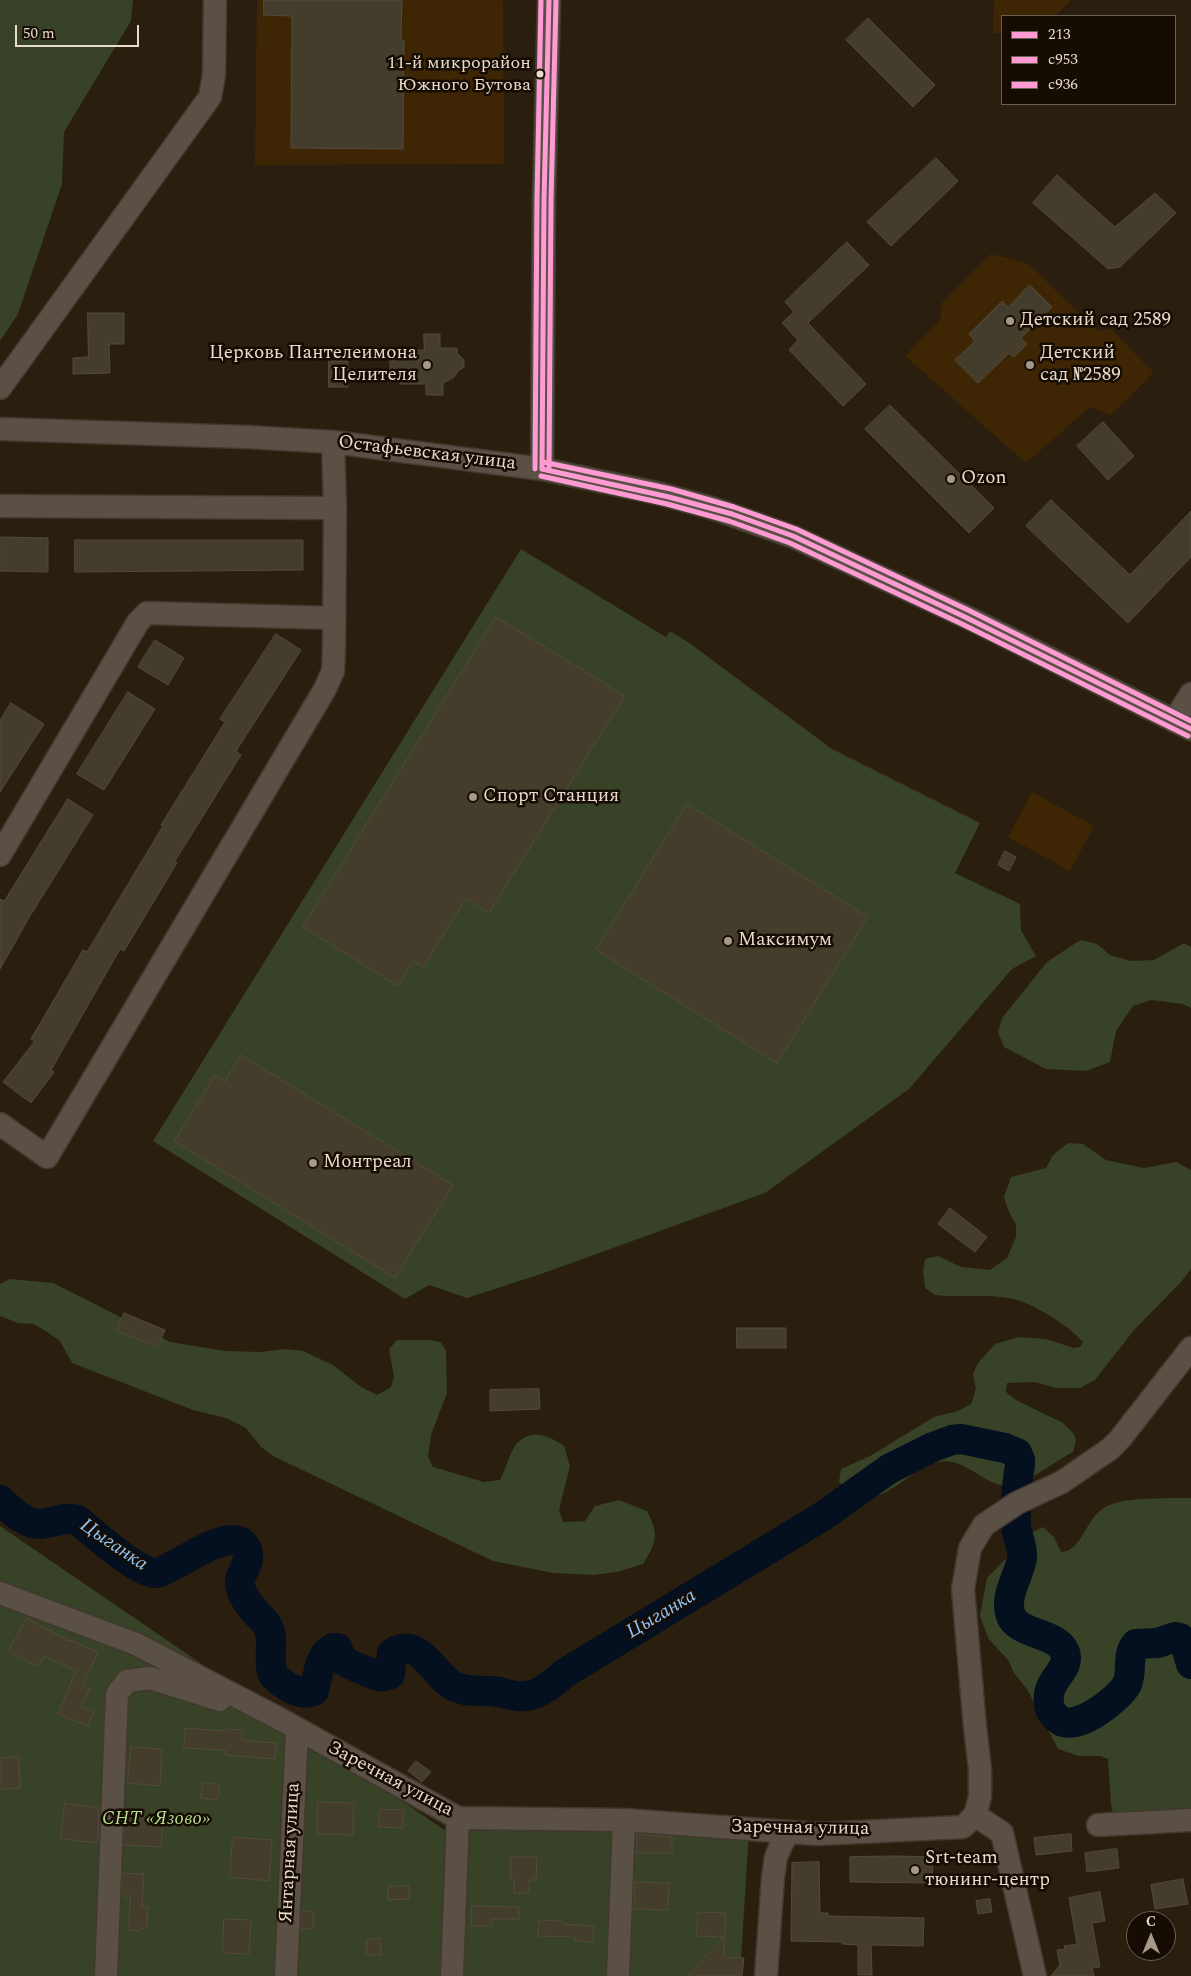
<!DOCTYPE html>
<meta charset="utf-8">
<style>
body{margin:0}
#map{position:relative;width:1191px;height:1976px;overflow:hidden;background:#2a1e0e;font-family:Spectral,serif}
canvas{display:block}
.legend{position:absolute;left:1001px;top:15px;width:175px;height:90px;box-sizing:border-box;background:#150c03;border:1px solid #6a5f53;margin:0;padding:6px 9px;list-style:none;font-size:15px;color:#e9dbcb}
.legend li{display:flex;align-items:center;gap:10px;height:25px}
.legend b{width:25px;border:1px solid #6a5f53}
.north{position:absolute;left:1126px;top:1911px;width:50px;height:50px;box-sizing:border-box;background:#150c03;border:1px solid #6a5f53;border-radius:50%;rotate:0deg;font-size:14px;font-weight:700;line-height:20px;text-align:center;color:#e9dbcb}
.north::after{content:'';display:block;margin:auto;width:18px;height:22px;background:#a69989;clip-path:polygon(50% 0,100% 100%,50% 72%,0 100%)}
.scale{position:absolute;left:15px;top:25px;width:124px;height:22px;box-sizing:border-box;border:2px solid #e9dbcb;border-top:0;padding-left:6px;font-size:15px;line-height:18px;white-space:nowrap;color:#e9dbcb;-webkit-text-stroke:4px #150c03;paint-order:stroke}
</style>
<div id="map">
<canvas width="1191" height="1976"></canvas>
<ul class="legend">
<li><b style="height:6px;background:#ff9ad2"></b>213</li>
<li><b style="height:6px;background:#ff9ad2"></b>с953</li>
<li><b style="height:6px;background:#ff9ad2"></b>с936</li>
</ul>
<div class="north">С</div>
<div class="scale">50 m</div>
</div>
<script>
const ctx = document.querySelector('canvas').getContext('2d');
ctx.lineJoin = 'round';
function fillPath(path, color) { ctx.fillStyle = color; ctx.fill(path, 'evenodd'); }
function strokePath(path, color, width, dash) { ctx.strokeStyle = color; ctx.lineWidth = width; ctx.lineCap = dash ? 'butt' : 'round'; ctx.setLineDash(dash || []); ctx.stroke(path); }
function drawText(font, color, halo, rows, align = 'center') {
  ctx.font = font + ' Spectral,serif'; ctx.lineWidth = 5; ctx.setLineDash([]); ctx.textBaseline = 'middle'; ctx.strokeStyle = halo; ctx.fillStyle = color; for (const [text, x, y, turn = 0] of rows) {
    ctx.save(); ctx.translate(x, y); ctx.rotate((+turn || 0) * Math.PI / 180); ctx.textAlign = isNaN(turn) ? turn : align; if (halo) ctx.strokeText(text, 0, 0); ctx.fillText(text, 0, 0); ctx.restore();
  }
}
fillPath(new Path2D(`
 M257,0H503L504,164L255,165Z
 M994,0H1071L1055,16H1002V33H993Z
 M991,254L1029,264L1097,331L1111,329L1154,373L1111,415L1090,407L1026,463L905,356L940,320L942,303Z
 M1032,792L1094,826L1070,871L1008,837Z`), '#3e2604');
fillPath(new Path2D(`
 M0,0H133L131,21L64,132L62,184L18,314L0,341Z
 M521,549L666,637L670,631L688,642L832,749L980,823L955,873L1020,904L1021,930L1036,956L1012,969L909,1089L765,1193L541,1274L467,1298L429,1285L405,1299L153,1141Z
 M1082,940L1097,944L1110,955L1131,961L1154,960L1184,943L1191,947V1008L1183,1004L1151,1000L1133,1006L1116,1031L1110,1062L1086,1071L1046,1069L1004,1047L998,1032L1002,1018L1047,962L1077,942Z
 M1068,1143L1083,1144L1106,1160L1144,1168L1176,1162L1191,1170V1269L1181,1282L1134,1330L1095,1380L1080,1388H1056L1035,1382L1007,1383L1006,1392L1016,1400L1063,1423L1074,1434L1076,1440L1073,1452C1055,1461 1030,1482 1012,1485C986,1490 966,1456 939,1462C919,1466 904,1483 886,1492C881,1495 874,1497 868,1498L846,1488L839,1482L841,1469L870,1456L934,1417L958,1411L971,1404L976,1389L973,1374L978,1363L995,1344L1019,1337L1046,1339L1074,1348L1080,1347L1083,1342C1069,1326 1037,1306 1017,1300C994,1293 960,1298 935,1295L925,1288L923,1271L925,1259L938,1256L961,1267L990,1270L1007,1258L1016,1237V1224L1009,1212L1004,1197L1011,1177L1046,1168L1053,1155Z
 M10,1279L53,1283L170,1342L225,1351L261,1352L284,1349L303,1351L333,1365L361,1387L377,1395L391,1387L394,1377L389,1349L397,1340H429L441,1342L446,1351L447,1393L431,1435L428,1457L433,1467L484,1482L500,1480C504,1473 512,1448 517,1443C533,1428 549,1436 564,1446L570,1466L559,1510L563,1522L585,1521L595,1506L619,1500L647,1511C659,1534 657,1542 643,1564L617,1572L593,1575L553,1573L493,1561L273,1456L261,1447L246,1428L226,1418L193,1410L72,1363L60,1341L47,1332L34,1324L18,1323L0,1316V1284Z
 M1170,1498H1191V1809L1113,1814L1111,1804L1108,1759L1100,1756H1079L1058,1749L1027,1689L1014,1673L1008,1660L988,1638L980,1616L987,1578L1031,1533L1043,1527L1054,1537L1061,1552C1083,1552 1085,1515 1109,1505C1128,1498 1150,1499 1170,1498Z
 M0,1526L446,1831H749L740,1976H0Z`), '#374226');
strokePath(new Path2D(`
 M0,1500C11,1510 24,1524 40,1524C54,1523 64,1516 78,1520C92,1532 140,1575 156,1573C175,1570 235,1519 247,1550C252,1563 240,1571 240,1583C239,1592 252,1609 258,1615C262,1619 266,1622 268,1627C275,1641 267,1660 273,1675C283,1685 300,1697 314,1691L320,1665L326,1653L333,1648H337C339,1652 341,1659 345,1662C346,1663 375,1675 378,1676C383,1677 386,1676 390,1674L392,1653C421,1635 435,1678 454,1686C465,1692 480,1691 492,1691C501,1692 509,1695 518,1696C537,1698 552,1684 565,1673L823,1516L889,1469L933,1447L952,1440L961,1439L1005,1448L1017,1453C1018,1455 1019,1457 1020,1460C1021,1465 1018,1473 1018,1479C1016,1495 1015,1512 1016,1528C1018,1538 1023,1547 1022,1558C1019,1576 1005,1594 1010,1613C1015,1637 1065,1631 1066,1658C1066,1673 1046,1681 1049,1703C1049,1711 1055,1717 1061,1721C1079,1730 1119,1699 1127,1684C1133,1671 1126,1655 1136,1644L1158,1643L1175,1637L1180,1638L1186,1647L1191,1664`), '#040f20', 30);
const building = new Path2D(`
 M264,0H402L401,40H404L403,149L291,148L292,16L264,15Z
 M868,18L935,85L913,107L846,40Z
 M936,158L958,181L891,246L867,222Z
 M1057,175L1115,227L1155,193L1176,213L1120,267L1108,269L1033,203Z
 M847,242L869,265L808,323L866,384L843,406L789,350L798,340L782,323L794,312L785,302Z
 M1030,285L1052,307L1021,338L1027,344L1014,357L1009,353L978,383L955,360L975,341L969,334L1002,301L1008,307Z
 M88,313H124V344H109L110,373L73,374V358L88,357Z
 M424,334H440V348H457V353L464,360V367L458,371L454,377L443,383V395H426V384H400V376H390V357H400V351L424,350Z
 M329,361H348V387H329Z
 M890,405L994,508L969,533L865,429Z
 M1103,422L1134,456L1108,480L1077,446Z
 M1051,500L1130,575L1191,511V557L1128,623L1026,526Z
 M0,537L48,538V572L0,571Z
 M75,540H303V570L75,572Z
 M496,617L625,696L489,913L466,899L423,967L413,961L398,986L303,927Z
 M276,634L301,650L236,751L241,755L175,861L177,863L124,951L120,949L51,1070L54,1072L31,1103L3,1082L35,1041L31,1039L83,950L87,952L163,826L161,825L225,722L220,719Z
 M155,640L184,658L168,685L138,667Z
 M128,692L155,709L104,790L77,774Z
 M11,703L44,724L0,792V721Z
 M68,799L93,815L30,916L0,969V899L4,901Z
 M687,804L868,917L777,1063L596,950Z
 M1005,851L1016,857L1009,871L998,865Z
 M241,1055L453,1185L395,1278L174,1141L215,1075L225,1081Z
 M950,1208L987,1237L975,1252L938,1224Z
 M124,1313L165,1330L158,1347L117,1331Z
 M737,1328H786V1348H737Z
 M539,1389L540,1409L490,1411V1390Z
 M27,1618L69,1641L70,1640L98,1652L83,1685L90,1688L82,1707L94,1712L88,1726L58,1714L76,1671L44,1656L38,1667L9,1651Z
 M186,1728L226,1731V1729L242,1730V1740L277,1743L275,1759L225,1755V1750L184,1748Z
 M131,1747L162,1749L160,1786L128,1783Z
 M19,1757L20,1788L0,1789V1758Z
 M416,1761L431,1772L422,1782L408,1771Z
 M203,1782L220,1785L217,1800L201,1798Z
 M318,1802L354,1803L353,1835L317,1834Z
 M65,1803L99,1808L98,1843L61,1839Z
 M380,1809L404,1810L403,1828L379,1827Z
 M125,1817L163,1820L161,1847L124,1845Z
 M637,1834L672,1837V1853H636Z
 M1071,1834L1072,1851L1036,1855L1034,1838Z
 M233,1837L272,1840L269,1881L230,1877Z
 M1117,1849L1119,1868L1087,1872L1085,1853Z
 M897,1856L933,1857L932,1883L850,1882V1857Z
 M511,1857H537L536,1880H529V1893H514V1880H511Z
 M819,1862L820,1913H828V1916L924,1918L923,1946L871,1945L872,1975H858V1945L842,1944V1942L791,1941L792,1863Z
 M123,1873L144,1874L142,1907H148L147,1928H141L140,1931L129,1930L130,1896H122Z
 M1183,1879L1188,1904L1155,1909L1151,1885Z
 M635,1882L669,1883L668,1910L634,1909Z
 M409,1886V1899L388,1900V1887Z
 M1100,1892L1105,1921L1092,1923L1100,1967L1092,1968L1094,1976H1051L1060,1965L1057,1950L1065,1949L1064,1946L1077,1944L1069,1898Z
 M990,1899L992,1912L978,1914L976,1901Z
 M472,1906L519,1907V1919H492V1926H472Z
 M302,1911H313V1929H301Z
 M698,1912L726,1913L724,1957L744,1958L742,1976H687L724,1937L697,1936Z
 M224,1919L251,1920L249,1954L223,1953Z
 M539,1920L562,1921V1924L594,1926L593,1942L575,1941V1937L538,1936Z
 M380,1939L381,1955H366L367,1940Z`);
fillPath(building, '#453d2c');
strokePath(building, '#534a3c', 1);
const minor = new Path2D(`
 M0,388L210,97L214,75L215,0
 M0,429L247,437L333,442L542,469L657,493L712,508L794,537L975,621L1191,729
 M542,469L544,200L549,0
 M0,506L335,508
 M1174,721L1191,694
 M0,855L138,622L147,613L334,618
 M0,1124L47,1157L325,689L333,671L334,648L335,508L333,442
 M0,1593L136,1644L278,1718L458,1818L624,1820L818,1834L963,1827L975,1815L980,1797V1769L975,1727L963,1589L970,1548L984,1525L1017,1503L1062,1482L1110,1449L1120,1439L1191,1348
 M975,1815L1002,1833L1035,1976
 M1098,1825L1191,1820
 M106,1976L117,1694L127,1681L150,1678L220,1700
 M286,1976L297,1730
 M452,1976L458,1818
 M618,1976L624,1820
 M766,1976L773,1877L776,1857L782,1843L789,1832`);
strokePath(minor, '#41382e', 25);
strokePath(minor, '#5a5046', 22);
strokePath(new Path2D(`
 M542,469L669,497L732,514L793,536L965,617L1191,729
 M542,469L544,200L549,0`), '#ff9ad2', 5);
strokePath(new Path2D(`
 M549,469L551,200L556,0
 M541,476L667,504L729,521L790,543L962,624L1188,736`), '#ff9ad2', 5);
strokePath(new Path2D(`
 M543,462L671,489L734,507L796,529L968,610L1191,721
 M535,469L537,200L541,0`), '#ff9ad2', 5);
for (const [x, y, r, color] of [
 [540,74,4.5,"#e9dbcb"],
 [1010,321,5,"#a69989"],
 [427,365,5,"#a69989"],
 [1030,365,5,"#a69989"],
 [951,479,5,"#a69989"],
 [473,797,5,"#a69989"],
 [728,941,5,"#a69989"],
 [313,1163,5,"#a69989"],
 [915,1870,5,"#a69989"]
]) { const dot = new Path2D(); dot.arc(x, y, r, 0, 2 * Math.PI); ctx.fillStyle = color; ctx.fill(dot); strokePath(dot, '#150c03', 2); }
drawText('18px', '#e9dbcb', '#150c03', [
 ["11-й микрорайон",531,64],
 ["Южного Бутова",531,86]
], 'right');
drawText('19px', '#e9dbcb', '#150c03', [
 ["Детский сад 2589",1020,321],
 ["Церковь Пантелеимона",417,354,"right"],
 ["Целителя",417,376,"right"],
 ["Детский",1040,354],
 ["сад №2589",1040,376],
 ["Ozon",961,479],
 ["Спорт Станция",483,797],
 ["Максимум",738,941],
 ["Монтреал",323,1163],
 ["Srt-team",925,1859],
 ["тюнинг-центр",925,1881]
], 'left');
drawText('19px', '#e9dbcb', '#150c03', [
 ["Остафьевская улица",427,454,7],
 ["Заречная улица",390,1780,28],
 ["Заречная улица",800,1829,1],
 ["Янтарная улица",291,1853,-87]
]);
drawText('italic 19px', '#b5db8b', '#150c03', [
 ["СНТ «Язово»",156,1820]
]);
drawText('italic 20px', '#90c3f7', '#150c03', [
 ["Цыганка",113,1546,34],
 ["Цыганка",662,1615,-31]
]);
</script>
